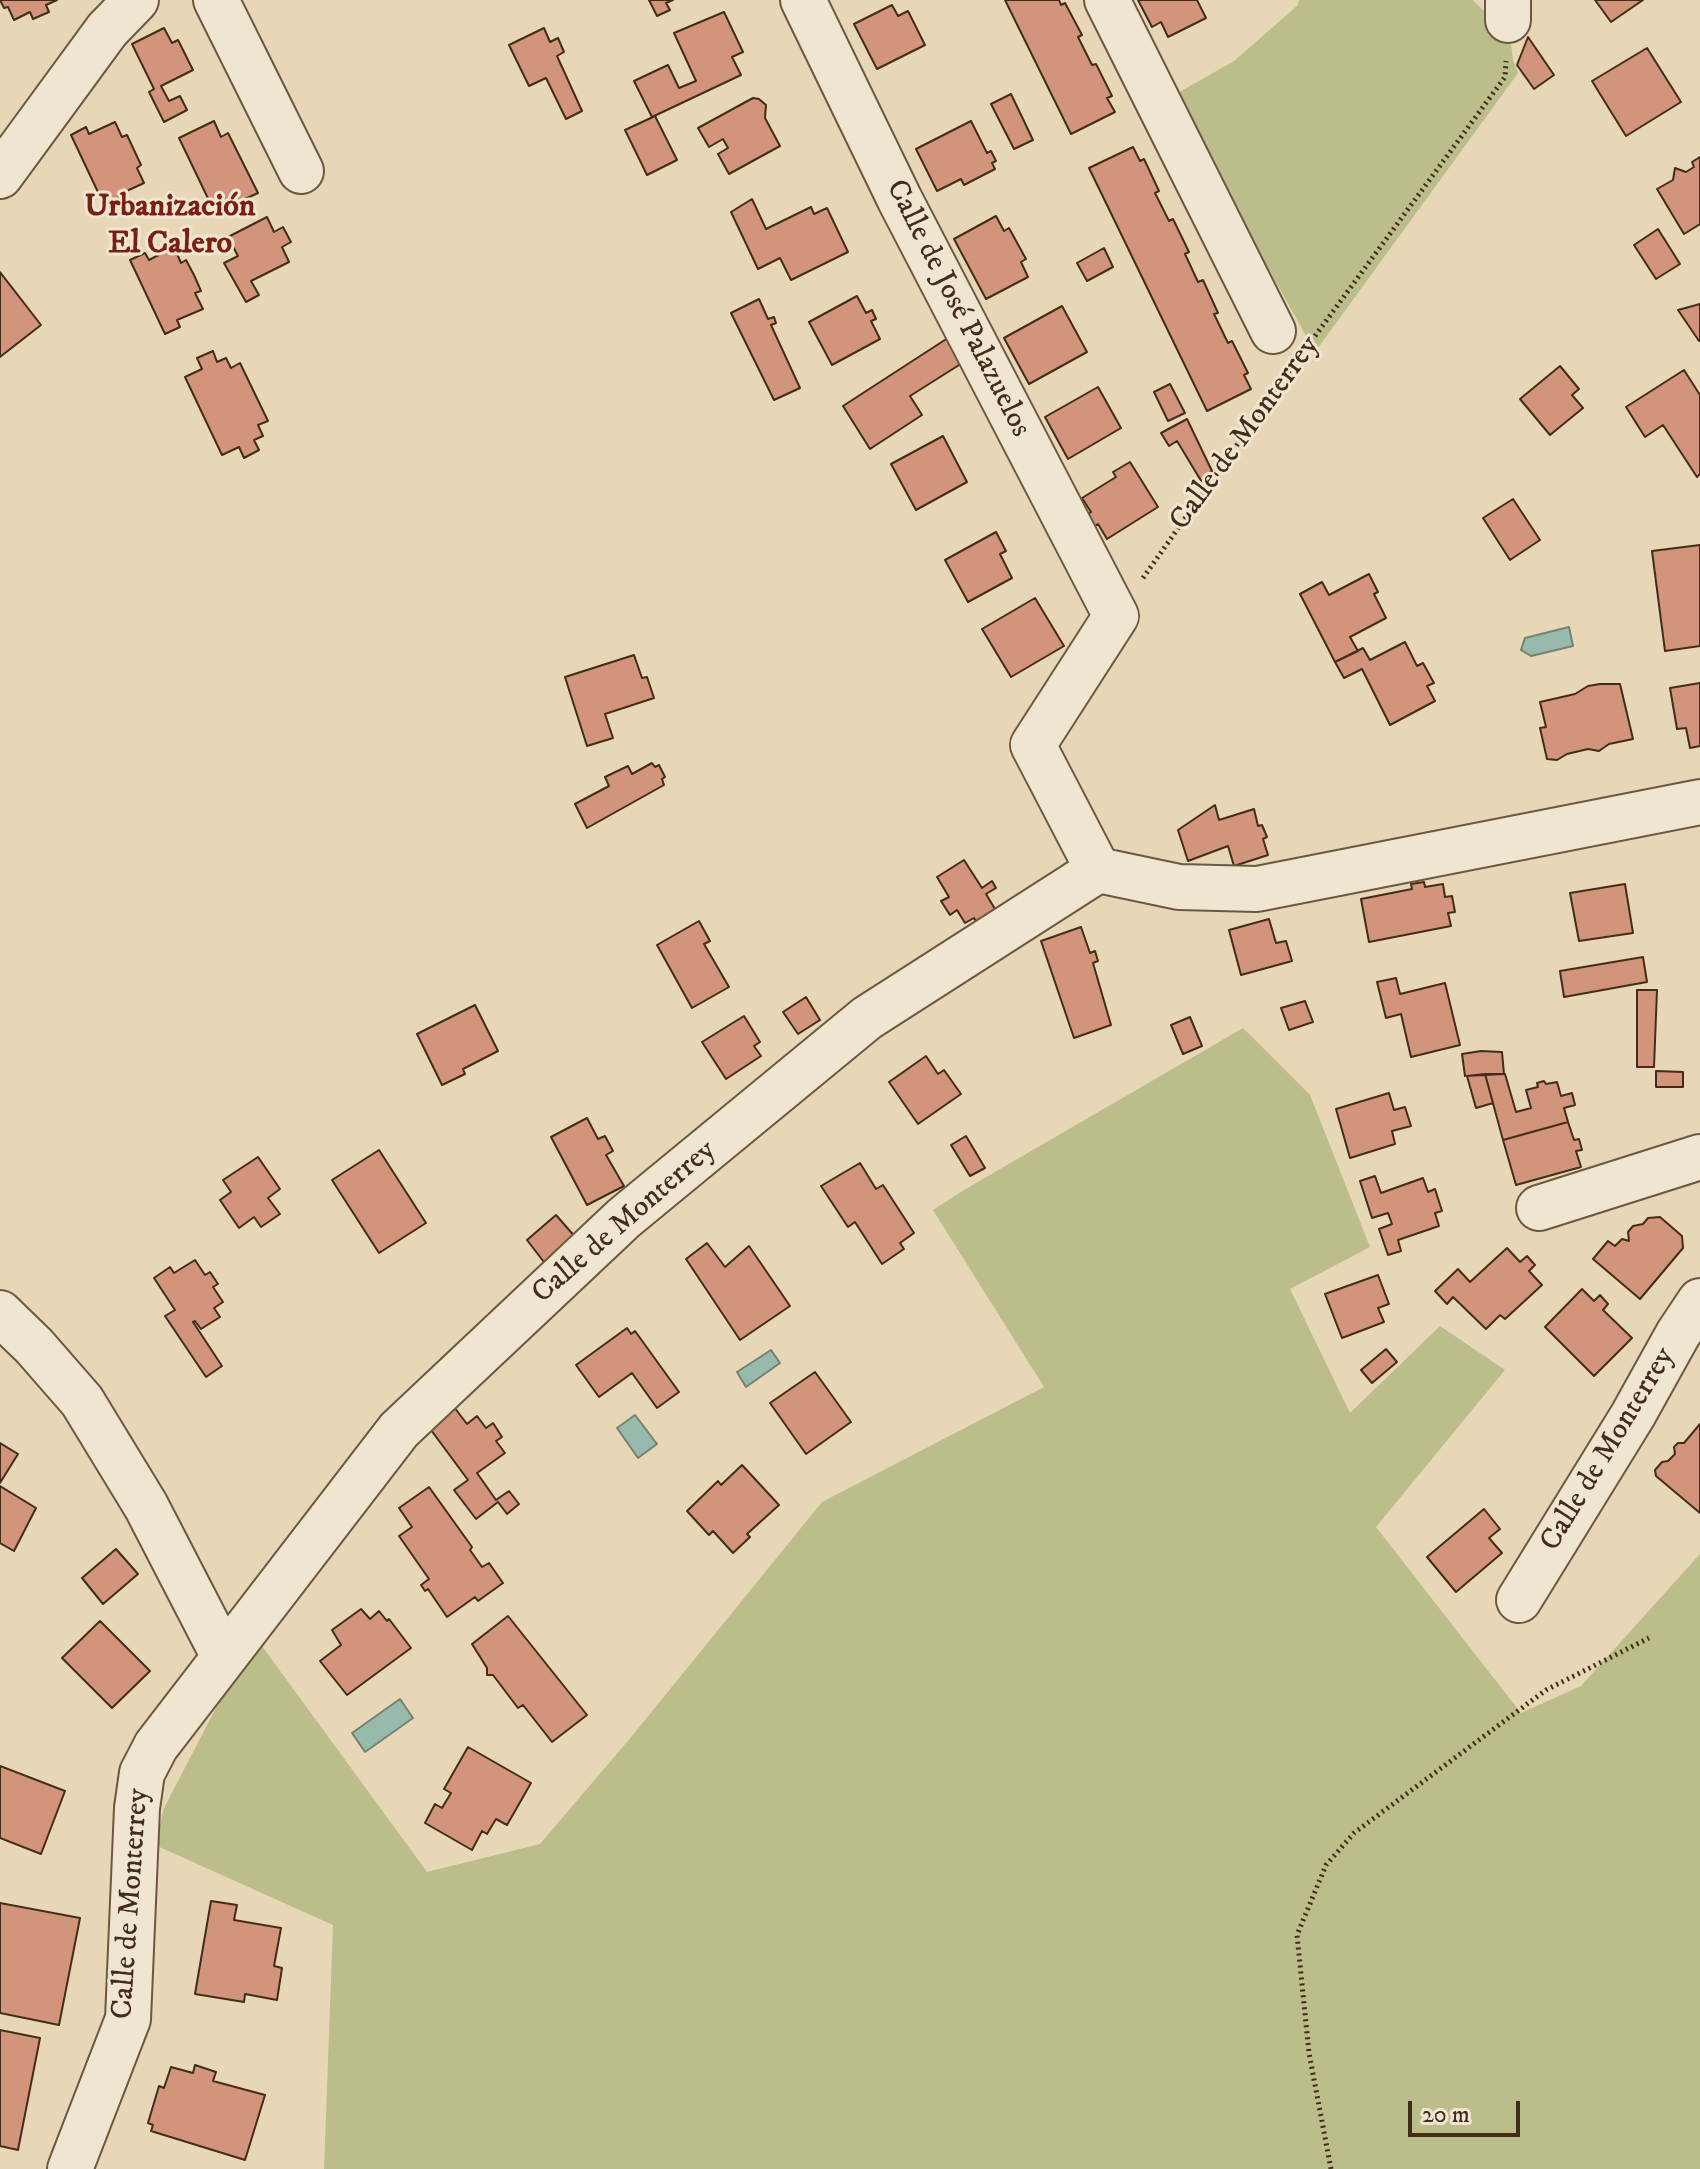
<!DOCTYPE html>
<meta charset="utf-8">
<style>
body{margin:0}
#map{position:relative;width:1700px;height:2169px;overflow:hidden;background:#e7d7b6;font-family:"IM FELL DW Pica",serif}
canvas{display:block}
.scale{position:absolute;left:1408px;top:2101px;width:112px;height:36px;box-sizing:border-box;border:4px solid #432d18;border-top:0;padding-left:10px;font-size:24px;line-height:28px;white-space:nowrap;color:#432d18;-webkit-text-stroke:6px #efe5d0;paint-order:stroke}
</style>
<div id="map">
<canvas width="1700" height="2169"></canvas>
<div class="scale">20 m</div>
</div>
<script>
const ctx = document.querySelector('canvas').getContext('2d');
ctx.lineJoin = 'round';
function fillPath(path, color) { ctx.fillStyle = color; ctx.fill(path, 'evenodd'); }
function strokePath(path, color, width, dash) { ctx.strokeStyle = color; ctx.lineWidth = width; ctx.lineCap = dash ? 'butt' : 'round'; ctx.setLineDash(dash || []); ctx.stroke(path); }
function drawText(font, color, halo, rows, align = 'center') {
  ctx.font = font + ' "IM FELL DW Pica",serif'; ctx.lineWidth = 6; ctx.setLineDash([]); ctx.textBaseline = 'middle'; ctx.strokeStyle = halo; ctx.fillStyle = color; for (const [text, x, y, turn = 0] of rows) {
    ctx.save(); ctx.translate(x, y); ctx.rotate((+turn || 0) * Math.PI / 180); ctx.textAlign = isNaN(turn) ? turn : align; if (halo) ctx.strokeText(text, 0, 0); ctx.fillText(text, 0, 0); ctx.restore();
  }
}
fillPath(new Path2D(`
 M1299,0H1473L1488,15L1508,20L1513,60L1518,73L1315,352L1193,134L1176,94L1234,61L1298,5Z
 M1243,1028L1310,1095L1370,1247L1290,1289L1350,1413L1440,1326L1505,1370L1376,1527L1521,1713L1581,1686L1700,1554V2169H324L333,1925L155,1845L164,1808L217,1706L259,1642L427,1872L540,1844L632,1736L822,1502L1044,1387L933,1210L964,1190Z`), '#bbbd8a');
const water = new Path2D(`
 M1569,627L1573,646L1531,656L1521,650L1525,638Z
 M771,1350L780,1363L746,1387L737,1372Z
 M635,1415L657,1444L638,1458L617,1428Z
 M400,1699L413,1718L365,1752L352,1733Z`);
fillPath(water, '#97baac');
strokePath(water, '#758271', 2);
const building = new Path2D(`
 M0,0H57L46,5L49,12L33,19L30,12L14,20L8,7L4,8Z
 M649,0H673L666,3L670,10L657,16Z
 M1005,0H1059L1061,5L1065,3L1082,35L1078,37L1092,65L1096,64L1112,96L1107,98L1115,112L1071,134Z
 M1138,0H1197L1206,18L1168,37L1161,22L1152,27Z
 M1595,0H1643L1611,22Z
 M892,5L898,16L908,11L925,45L877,69L854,24Z
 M724,12L743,52L732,57L741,75L652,117L634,81L668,65L679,88L696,81L674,33Z
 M164,28L172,43L178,40L193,70L161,86L169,101L180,96L187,110L164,122L149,92L154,89L132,44Z
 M544,28L550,42L558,38L564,52L557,56L582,111L566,119L546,78L529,86L509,45Z
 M1528,37L1554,75L1534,89L1517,65Z
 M1647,48L1681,102L1626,136L1592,81Z
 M1011,94L1033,140L1014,149L991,104Z
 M753,98L759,99L766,105L765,118L780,146L729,174L718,154L728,148L723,139L709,147L698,128Z
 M655,116L677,160L647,175L625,130Z
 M214,121L221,137L228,133L258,193L215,213L179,138Z
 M971,121L987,153L991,151L996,161L992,163L995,169L964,185L961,179L937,191L916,149Z
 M115,122L122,137L127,135L141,165L137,168L144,183L118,195L121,202L106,209L71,135L86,127L89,134Z
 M1133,147L1140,161L1144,159L1159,191L1155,193L1169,221L1173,219L1189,252L1185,254L1198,282L1203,280L1218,313L1214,314L1228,343L1232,341L1248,373L1244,375L1251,389L1207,411L1089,168Z
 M1700,157V224L1684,234L1657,189L1673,180L1675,168L1686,172L1694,167L1692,162Z
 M752,199L766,229L811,207L814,214L827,208L848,252L791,280L780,258L758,269L731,212Z
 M996,216L1004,231L1009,228L1026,259L1021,262L1028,277L986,299L954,239Z
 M267,217L274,232L283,227L291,242L282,247L289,262L251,281L259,295L246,302L224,263L238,256L228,237Z
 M1658,229L1680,264L1656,279L1634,245Z
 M174,247L181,263L186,260L194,275L201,291L195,293L203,309L177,320L180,327L165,334L130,260L145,253L149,260Z
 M1104,248L1113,267L1087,281L1077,263Z
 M0,272L41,325L0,357Z
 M857,296L866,313L872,310L876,319L871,321L880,339L832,365L809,322Z
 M759,299L768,319L774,317L776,323L771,325L800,388L774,400L731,313Z
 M1700,304V341H1699L1678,310Z
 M1062,306L1087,352L1029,384L1004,338Z
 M954,334L967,360L910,396L922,415L870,449L843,406Z
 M213,351L217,362L226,358L231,368L240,363L268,421L258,425L263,436L254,440L259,450L244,458L239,447L222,455L185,377L202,369L197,358Z
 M1560,366L1579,389L1572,395L1583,408L1550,435L1520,399Z
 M1684,370L1700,395V474L1697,477L1663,425L1645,437L1626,407Z
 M1170,384L1185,413L1168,421L1154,392Z
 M1098,387L1121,428L1068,459L1045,417Z
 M1187,419L1212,471L1203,484L1177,441L1169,446L1161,433Z
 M943,436L967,482L916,510L891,464Z
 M1130,462L1158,507L1107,539L1098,524L1092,528L1085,516L1091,512L1082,498L1116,477L1113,472Z
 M1513,499L1540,540L1510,560L1483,518Z
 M996,532L1006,551L1000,554L1012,578L968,602L945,560Z
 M1700,545V646L1665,651L1652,551Z
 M1369,574L1378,592L1374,594L1386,618L1350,637L1358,651L1335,662L1300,594L1322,582L1329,595Z
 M1035,598L1064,646L1011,677L982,629Z
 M1405,642L1417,666L1423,663L1434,683L1427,686L1435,701L1390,725L1362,669L1344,678L1335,662L1363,648L1370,660Z
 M634,655L642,678L647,677L654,698L605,714L613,738L587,746L565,677Z
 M1700,683V746L1690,748L1686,728L1677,729L1670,688Z
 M1600,684H1620L1633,739L1609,744L1599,751L1588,749L1567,754L1557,760L1547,759L1540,728L1546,727L1540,702L1575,694L1588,686Z
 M652,763L655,767L659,765L665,777L662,779L664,785L587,828L575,804L609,786L605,777L628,766L632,774Z
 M1215,805L1219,820L1254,809L1258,826L1262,825L1267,837L1263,839L1268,855L1234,866L1228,846L1188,861L1178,830Z
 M964,860L982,888L992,881L996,888L986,894L1001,919L982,931L974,918L965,923L957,910L950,915L941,901L949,897L937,877Z
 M1424,882L1425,887L1443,884L1445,897L1452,896L1455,912L1448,913L1451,926L1369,942L1361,899L1412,889L1411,884Z
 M1625,884L1633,933L1579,941L1570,893Z
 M1269,919L1276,943L1286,941L1292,961L1241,975L1229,930Z
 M699,921L710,941L704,944L729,987L692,1008L657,945Z
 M1081,927L1090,953L1095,951L1098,961L1093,963L1111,1025L1074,1038L1041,941Z
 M1643,957L1647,982L1564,997L1560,971Z
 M1396,978L1400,994L1445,983L1460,1045L1411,1057L1401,1014L1386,1018L1377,982Z
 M1637,990H1657L1654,1067H1637Z
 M806,997L820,1020L798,1034L783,1012Z
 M1305,1001L1313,1022L1289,1030L1281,1008Z
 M475,1005L498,1051L463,1069L465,1074L442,1085L417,1034Z
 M744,1016L760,1042L754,1046L761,1056L726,1079L702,1042Z
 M1190,1017L1202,1046L1183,1054L1171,1025Z
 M1481,1051L1502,1052L1504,1074L1465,1076L1462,1054Z
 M926,1056L938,1074L944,1070L961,1094L918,1124L889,1082Z
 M1656,1071L1683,1072V1087H1656Z
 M1485,1074H1505L1516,1112L1531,1108L1526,1090L1538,1087L1537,1083L1544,1081L1546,1084L1557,1082L1561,1096L1572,1093L1575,1105L1564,1108L1568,1122L1503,1140Z
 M1485,1074L1493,1103L1476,1108L1467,1076Z
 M1389,1093L1394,1110L1405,1107L1411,1126L1392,1131L1395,1144L1350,1158L1336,1109Z
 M587,1118L598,1139L605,1136L613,1151L606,1155L624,1186L587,1205L551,1137Z
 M1568,1122L1574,1140L1579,1139L1582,1150L1576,1151L1581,1167L1516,1185L1503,1140Z
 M966,1136L985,1168L970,1176L951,1145Z
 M379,1150L426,1223L379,1253L332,1180Z
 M258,1157L280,1189L268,1198L280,1214L261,1227L254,1217L239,1228L220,1200L231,1192L223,1180Z
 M860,1163L876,1189L883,1185L914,1233L900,1243L904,1249L882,1264L855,1222L848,1227L821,1186Z
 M1375,1176L1381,1193L1423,1178L1428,1192L1435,1189L1442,1211L1435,1213L1439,1226L1398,1240L1401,1251L1388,1255L1379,1229L1392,1224L1388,1213L1372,1218L1360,1181Z
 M556,1215L577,1239L547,1266L527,1240Z
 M1660,1217L1682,1236L1683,1248L1640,1299L1593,1259L1608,1241L1615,1246L1622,1239L1629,1241L1628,1232L1633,1226L1643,1224L1648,1218Z
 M707,1243L725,1267L749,1246L790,1306L740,1340L686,1259Z
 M1507,1248L1520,1262L1527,1256L1535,1265L1529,1271L1542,1285L1505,1319L1500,1315L1486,1329L1453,1297L1447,1304L1435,1291L1458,1269L1470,1282Z
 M195,1260L205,1275L210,1272L218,1284L213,1287L223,1302L214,1308L220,1317L201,1329L195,1321L193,1322L222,1366L206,1377L165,1316L175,1310L154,1278L170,1267L174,1273Z
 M1378,1275L1389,1304L1378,1308L1384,1322L1342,1338L1325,1294Z
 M1582,1289L1594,1301L1600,1295L1608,1304L1603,1310L1632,1338L1594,1376L1545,1327Z
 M627,1328L631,1334L635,1331L679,1392L657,1408L632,1373L599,1397L576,1365Z
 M1386,1349L1397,1362L1372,1383L1361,1370Z
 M815,1372L851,1422L806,1454L770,1403Z
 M454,1407L467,1424L477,1416L486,1428L493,1423L502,1437L496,1441L505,1453L477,1473L496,1500L509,1491L519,1504L507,1514L498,1502L476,1519L454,1490L468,1480L428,1426Z
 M1700,1424V1513L1656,1476L1655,1470L1662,1462L1668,1461L1675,1454L1674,1447L1678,1443H1684Z
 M0,1443L18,1454L0,1483Z
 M742,1465L779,1505L747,1534L750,1537L733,1553L713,1531L709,1535L687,1511L718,1481L721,1485Z
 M0,1486L36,1508L14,1551L0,1543Z
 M429,1487L472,1547L470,1550L482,1567L489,1563L503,1583L478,1601L475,1597L447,1617L428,1589L425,1591L421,1585L429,1579L399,1536L412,1527L399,1508Z
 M1484,1509L1500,1529L1489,1538L1502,1553L1456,1592L1427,1557Z
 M116,1549L138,1574L103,1604L82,1578Z
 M361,1609L370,1619L379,1611L387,1621L389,1619L411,1648L347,1695L320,1661L341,1645L332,1630Z
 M508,1616L587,1715L552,1742L523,1705L518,1708L493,1675H487V1668L472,1644Z
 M100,1621L150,1671L112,1708L62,1658Z
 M468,1747L531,1783L507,1825L496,1819L487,1834L482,1831L472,1850L425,1823L435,1804L442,1808L451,1793L444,1789Z
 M0,1766L65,1791L41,1854L0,1838Z
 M211,1901L237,1905L234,1920L281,1928L274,1966L282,1968L277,2000L245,1994L244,2002L195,1994Z
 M0,1903L80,1918L59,2025L0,2013Z
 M0,2030L40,2038L18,2150L0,2146Z
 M195,2065L216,2072L213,2081L265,2095L245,2160L151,2131L153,2125L148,2123L159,2086L164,2088L171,2067L193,2073Z`);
fillPath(building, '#d2947a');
strokePath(building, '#432d18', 2);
const minor = new Path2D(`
 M216,0L301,171
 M803,0L900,200L1116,616L1033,745L1098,870
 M1107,0L1273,331
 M1508,20V0
 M0,176L107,30L136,0
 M1539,1208L1700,1157
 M0,1313L34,1346L82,1401L146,1506L223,1655
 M1519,1600L1633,1415L1678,1334L1700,1301
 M70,2169L128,2019L137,1808L142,1773L156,1746L399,1430L624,1218L867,1018L1098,870L1179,887L1257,889L1700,802`);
strokePath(minor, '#6c5840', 48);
strokePath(new Path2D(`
 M1315,336L1505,77L1506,61
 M1143,578L1292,367
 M1331,2169L1309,2053L1297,1935L1326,1865L1354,1833L1546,1690L1649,1638`), '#432d18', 5, [2, 4]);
strokePath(minor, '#efe5d0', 44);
drawText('30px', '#432d18', '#efe5d0', [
 ["Calle de José Palazuelos",957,309,63],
 ["Calle de Monterrey",1246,434,-54],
 ["Calle de Monterrey",625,1223,-41],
 ["Calle de Monterrey",1609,1450,-59],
 ["Calle de Monterrey",132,1904,-86]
]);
drawText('bold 32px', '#7a1f14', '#efe5d0', [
 ["Urbanización",170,208],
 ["El Calero",170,245]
]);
</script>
